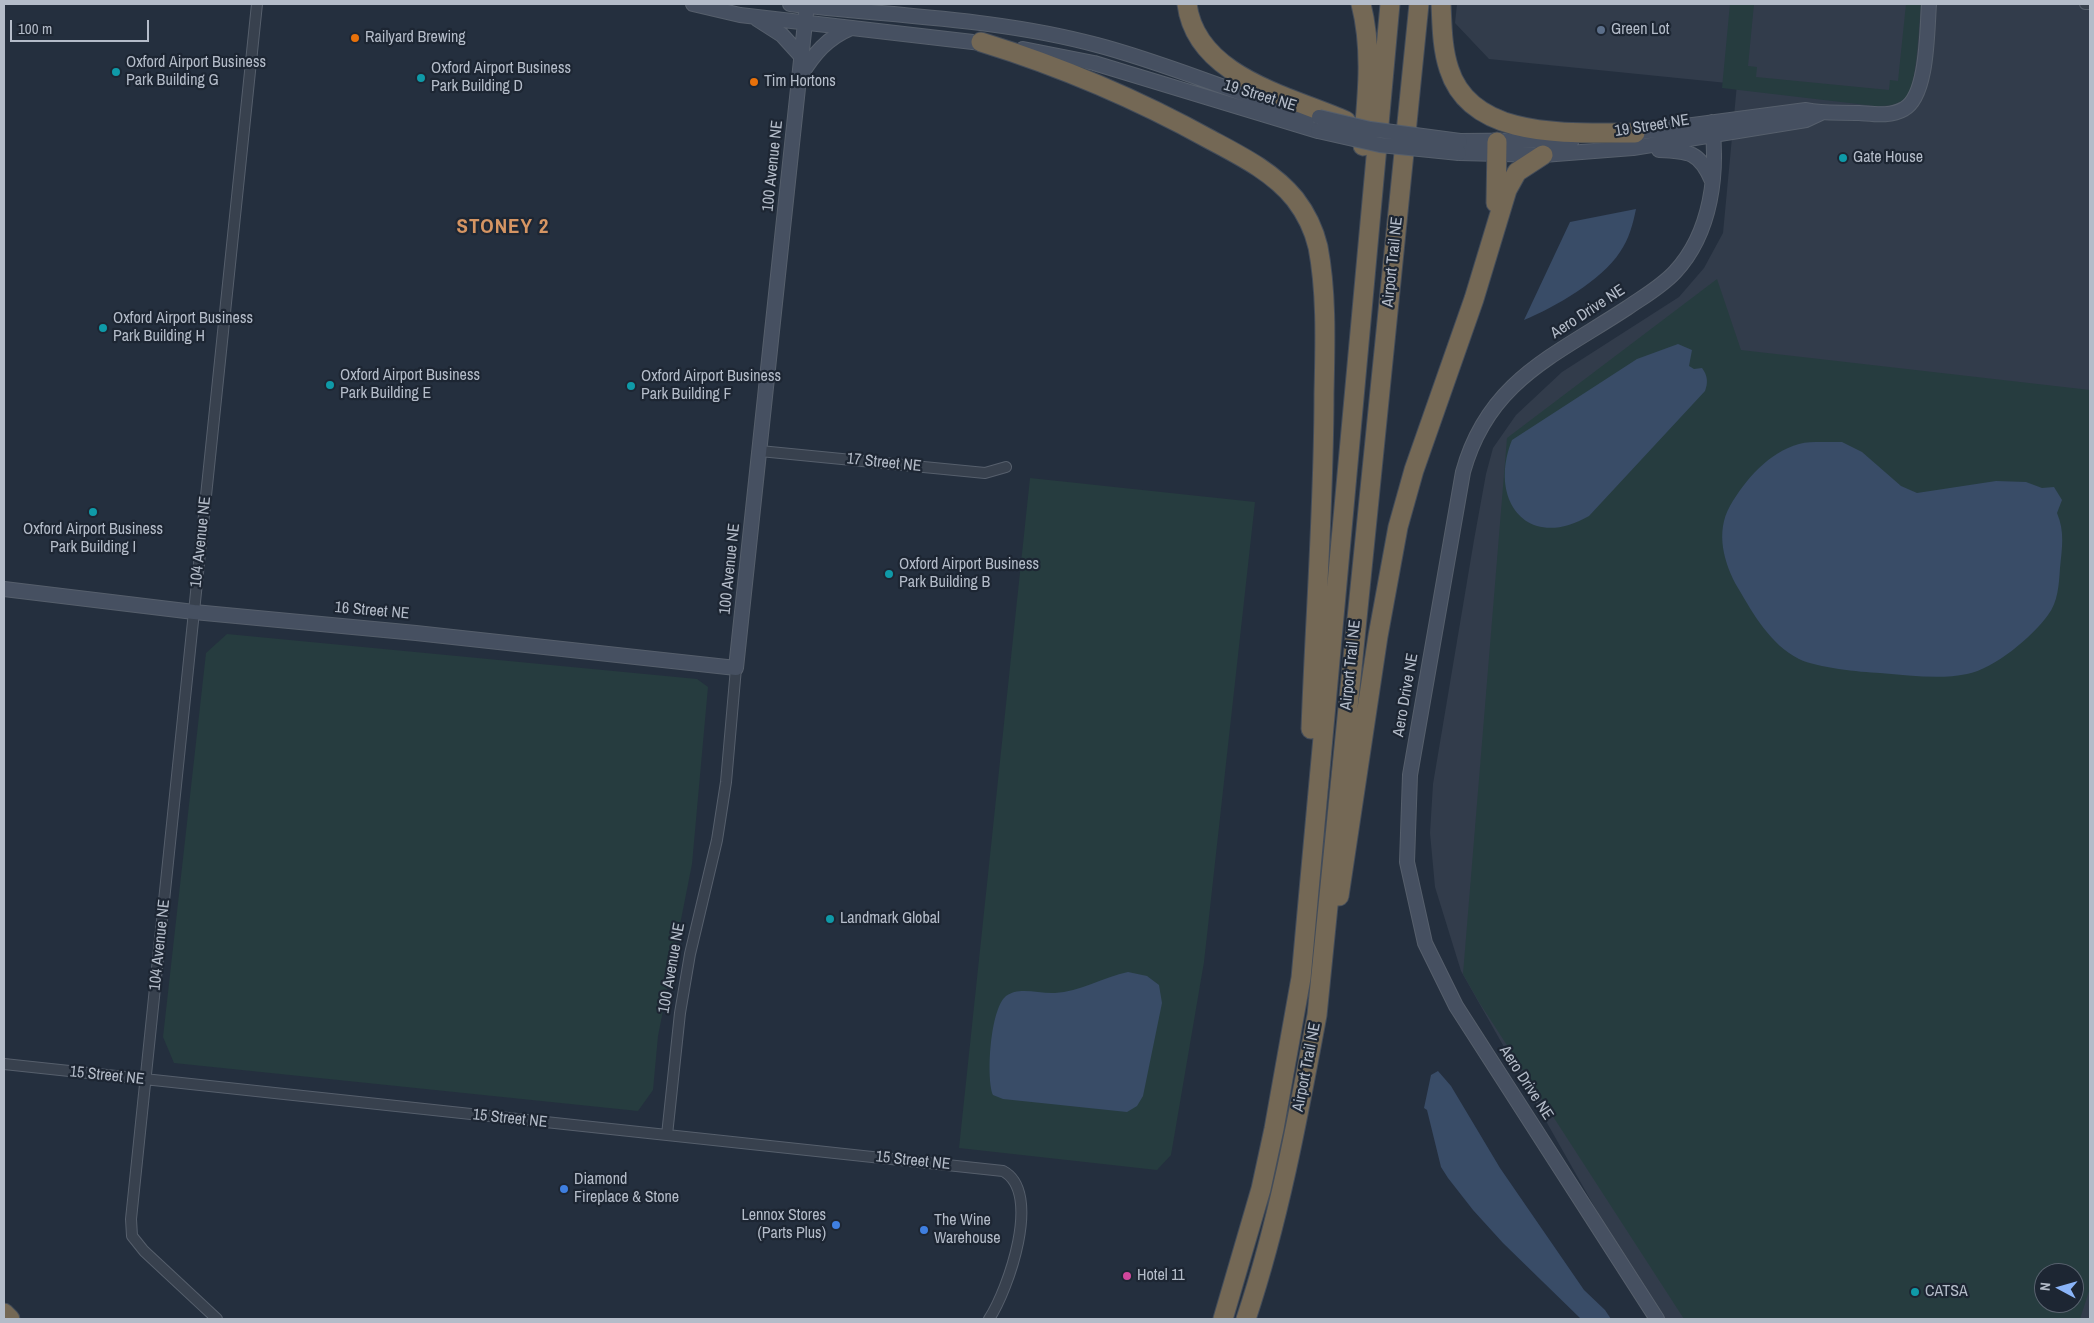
<!DOCTYPE html>
<style>
body{margin:0}
#map{position:relative;width:2094px;height:1323px;overflow:hidden;background:#242f3e;font-family:"Archivo Narrow",sans-serif}
canvas{display:block}
.frame{position:absolute;inset:0;border:5px solid #b4bcc9;pointer-events:none}
.north{position:absolute;left:2034px;top:1263px;width:50px;height:50px;box-sizing:border-box;background:#1d2633;border:1px solid #59626f;border-radius:50%;rotate:276deg;font-size:14px;font-weight:700;line-height:20px;text-align:center;color:#b4bcc9}
.north::after{content:'';display:block;margin:auto;width:18px;height:22px;background:#8ab4f8;clip-path:polygon(50% 0,100% 100%,50% 72%,0 100%)}
.scale{position:absolute;left:10px;top:20px;width:139px;height:22px;box-sizing:border-box;border:2px solid #b4bcc9;border-top:0;padding-left:6px;font-size:15px;line-height:18px;white-space:nowrap;color:#b4bcc9;-webkit-text-stroke:4px #1d2633;paint-order:stroke}
</style>
<div id="map">
<canvas width="2094" height="1323"></canvas>
<div class="frame"></div>
<div class="north">N</div>
<div class="scale">100 m</div>
</div>
<script>
const ctx = document.querySelector('canvas').getContext('2d');
ctx.lineJoin = 'round';
function fillPath(path, color) { ctx.fillStyle = color; ctx.fill(path, 'evenodd'); }
function strokePath(path, color, width, dash) { ctx.strokeStyle = color; ctx.lineWidth = width; ctx.lineCap = dash ? 'butt' : 'round'; ctx.setLineDash(dash || []); ctx.stroke(path); }
function drawText(font, color, halo, rows, align = 'center') {
  ctx.font = font + ' "Archivo Narrow",sans-serif'; ctx.lineWidth = 4.5; ctx.setLineDash([]); ctx.textBaseline = 'middle'; ctx.strokeStyle = halo; ctx.fillStyle = color; for (const [text, x, y, turn = 0] of rows) {
    ctx.save(); ctx.translate(x, y); ctx.rotate((+turn || 0) * Math.PI / 180); ctx.textAlign = isNaN(turn) ? turn : align; if (halo) ctx.strokeText(text, 0, 0); ctx.fillText(text, 0, 0); ctx.restore();
  }
}
fillPath(new Path2D(`
 M1457,4H2090V1319H1658L1461,971L1435,887L1430,833L1433,784L1474,540L1486,474L1493,448L1516,415L1562,372L1679,297L1704,268L1723,233L1737,84L1489,59L1455,23ZM2044,1273H2074V1303H2044Z`), '#323c4b');
fillPath(new Path2D(`
 M1730,4H1754L1748,66L1757,67L1756,77L1889,90L1890,80L1898,81L1906,4H1921C1919,22 1917,85 1907,96C1899,106 1887,106 1875,106L1722,88Z
 M1717,279L1741,350L2090,390V1288L2080,1319H1684L1479,1002L1463,974L1507,438ZM2044,1273H2074V1303H2044Z
 M1030,478L1255,502L1204,962L1171,1155L1157,1170L959,1148Z
 M227,634L697,679L708,687L692,864L658,1036L653,1090L638,1111L174,1063L163,1037L206,653Z`), '#263c3f');
fillPath(new Path2D(`
 M1636,209C1633,224 1629,239 1620,252C1601,281 1555,307 1524,320L1570,222Z
 M1678,344L1692,350L1689,366L1694,369L1702,368C1708,376 1708,383 1705,391L1589,516C1527,552 1488,500 1512,440L1637,359Z
 M1821,442H1842L1862,452L1901,486L1917,493L1996,481L2026,482L2042,488L2054,487L2062,500L2057,513C2065,532 2062,548 2060,568C2059,584 2058,602 2048,615C2032,637 1994,669 1967,674C1939,680 1909,675 1880,673C1859,672 1818,668 1799,659C1770,644 1754,615 1738,588C1724,564 1715,532 1730,506C1745,480 1769,452 1799,444C1806,442 1814,442 1821,442Z
 M1128,972L1147,976L1159,985L1162,1003L1143,1096L1137,1106L1127,1112L1003,1099L993,1095C986,1078 990,1009 1006,996C1019,986 1039,994 1055,993C1079,992 1104,977 1128,972Z
 M1438,1071L1451,1086L1500,1168L1584,1290L1605,1310L1611,1319H1581L1503,1243L1473,1210L1448,1178L1441,1167L1427,1110L1424,1108L1431,1075Z`), '#394c67');
const street = new Path2D(`
 M2085,4H2090
 M760,451L985,473L1006,467
 M4,1064L1003,1171C1043,1192 1008,1290 989,1319
 M667,1135L680,1013L690,954L717,840L726,782L736,668
 M217,1319L144,1251L132,1236L131,1219L257,4`);
const secondary = new Path2D(`
 M693,4L740,15L990,44
 M790,4C892,16 997,18 1097,45C1170,64 1239,96 1312,115
 M757,19L782,35L802,57
 M1023,49L1094,63L1318,131
 M801,75C814,54 827,38 851,28
 M1625,134L1806,110C1823,114 1841,112 1859,113C1874,114 1890,117 1904,109C1928,96 1927,29 1929,4
 M1460,141L1572,140
 M1659,150C1689,151 1700,152 1712,181
 M1459,153L1543,155L1633,148L1806,120L1821,113
 M4,589L194,612L416,633L736,668L807,4
 M1657,1319L1456,1006L1425,943L1407,862L1410,775L1463,472C1488,381 1554,356 1627,308C1643,297 1661,287 1675,272C1712,232 1718,173 1712,122`);
const highway = new Path2D(`
 M1187,4C1196,77 1290,96 1346,121
 M1361,4C1373,51 1367,99 1363,146
 M1441,4C1442,25 1442,48 1449,69C1472,142 1574,132 1635,133
 M981,42C1062,67 1137,99 1211,140C1241,156 1273,172 1295,199C1305,212 1314,230 1318,247C1327,294 1325,346 1324,394C1324,506 1315,618 1311,729
 M1496,203L1497,142
 M1339,896L1378,636L1398,527L1414,470L1474,299L1507,190L1517,172L1543,155
 M4,1313L10,1319
 M1223,1319L1261,1189L1274,1129L1301,978L1390,4
 M1246,1319C1279,1220 1298,1117 1317,1015L1419,4`);
strokePath(street, '#565f6c', 12);
strokePath(secondary, '#565f6c', 16);
strokePath(highway, '#434c59', 21);
strokePath(street, '#38414e', 10);
strokePath(secondary, '#465061', 14);
strokePath(highway, '#746855', 19);
const secondaryBridge = new Path2D(`
 M1319,117L1370,129L1460,141
 M1318,131L1380,145L1459,153`);
strokePath(secondaryBridge, '#565f6c', 16, []);
strokePath(secondaryBridge, '#465061', 14);
for (const [x, y, r, color] of [
 [1601,30,5,"#5c6f8a"],
 [355,38,5,"#e8710a"],
 [116,72,5,"#0f9aa8"],
 [421,78,5,"#0f9aa8"],
 [754,82,5,"#e8710a"],
 [1843,158,5,"#0f9aa8"],
 [103,328,5,"#0f9aa8"],
 [330,385,5,"#0f9aa8"],
 [631,386,5,"#0f9aa8"],
 [93,512,5,"#0f9aa8"],
 [889,574,5,"#0f9aa8"],
 [830,919,5,"#0f9aa8"],
 [564,1189,5,"#3f7fe0"],
 [836,1225,5,"#3f7fe0"],
 [924,1230,5,"#3f7fe0"],
 [1127,1276,5,"#d1479c"],
 [1915,1292,5,"#0f9aa8"]
]) { const dot = new Path2D(); dot.arc(x, y, r, 0, 2 * Math.PI); ctx.fillStyle = color; ctx.fill(dot); strokePath(dot, '#1d2633', 2); }
drawText('16px', '#b4bcc9', '#1d2633', [
 ["Green Lot",1611,30],
 ["Railyard Brewing",365,38],
 ["Oxford Airport Business",126,63],
 ["Park Building G",126,81],
 ["Oxford Airport Business",431,69],
 ["Park Building D",431,87],
 ["Tim Hortons",764,82],
 ["Gate House",1853,158],
 ["Oxford Airport Business",113,319],
 ["Park Building H",113,337],
 ["Oxford Airport Business",340,376],
 ["Park Building E",340,394],
 ["Oxford Airport Business",641,377],
 ["Park Building F",641,395],
 ["Oxford Airport Business",93,530,"center"],
 ["Park Building I",93,548,"center"],
 ["Oxford Airport Business",899,565],
 ["Park Building B",899,583],
 ["Landmark Global",840,919],
 ["Diamond",574,1180],
 ["Fireplace & Stone",574,1198],
 ["Lennox Stores",826,1216,"right"],
 ["(Parts Plus)",826,1234,"right"],
 ["The Wine",934,1221],
 ["Warehouse",934,1239],
 ["Hotel 11",1137,1276],
 ["CATSA",1925,1292]
], 'left');
drawText('16px', '#b4bcc9', '#1d2633', [
 ["19 Street NE",1260,96,17],
 ["19 Street NE",1652,126,-9],
 ["100 Avenue NE",773,166,-84],
 ["Airport Trail NE",1393,262,-84],
 ["Aero Drive NE",1588,312,-33],
 ["17 Street NE",884,463,6],
 ["104 Avenue NE",201,542,-84],
 ["100 Avenue NE",730,569,-84],
 ["16 Street NE",372,611,5],
 ["Airport Trail NE",1351,665,-84],
 ["Aero Drive NE",1406,695,-80],
 ["104 Avenue NE",160,945,-84],
 ["100 Avenue NE",672,968,-80],
 ["Airport Trail NE",1307,1067,-79],
 ["15 Street NE",107,1076,6],
 ["Aero Drive NE",1526,1083,57],
 ["15 Street NE",510,1119,6],
 ["15 Street NE",913,1161,6]
]);
ctx.letterSpacing = '1px';
drawText('bold 21px', '#d59563', '#1d2633', [
 ["STONEY 2",503,227]
]);
ctx.letterSpacing = '0px';
</script>
